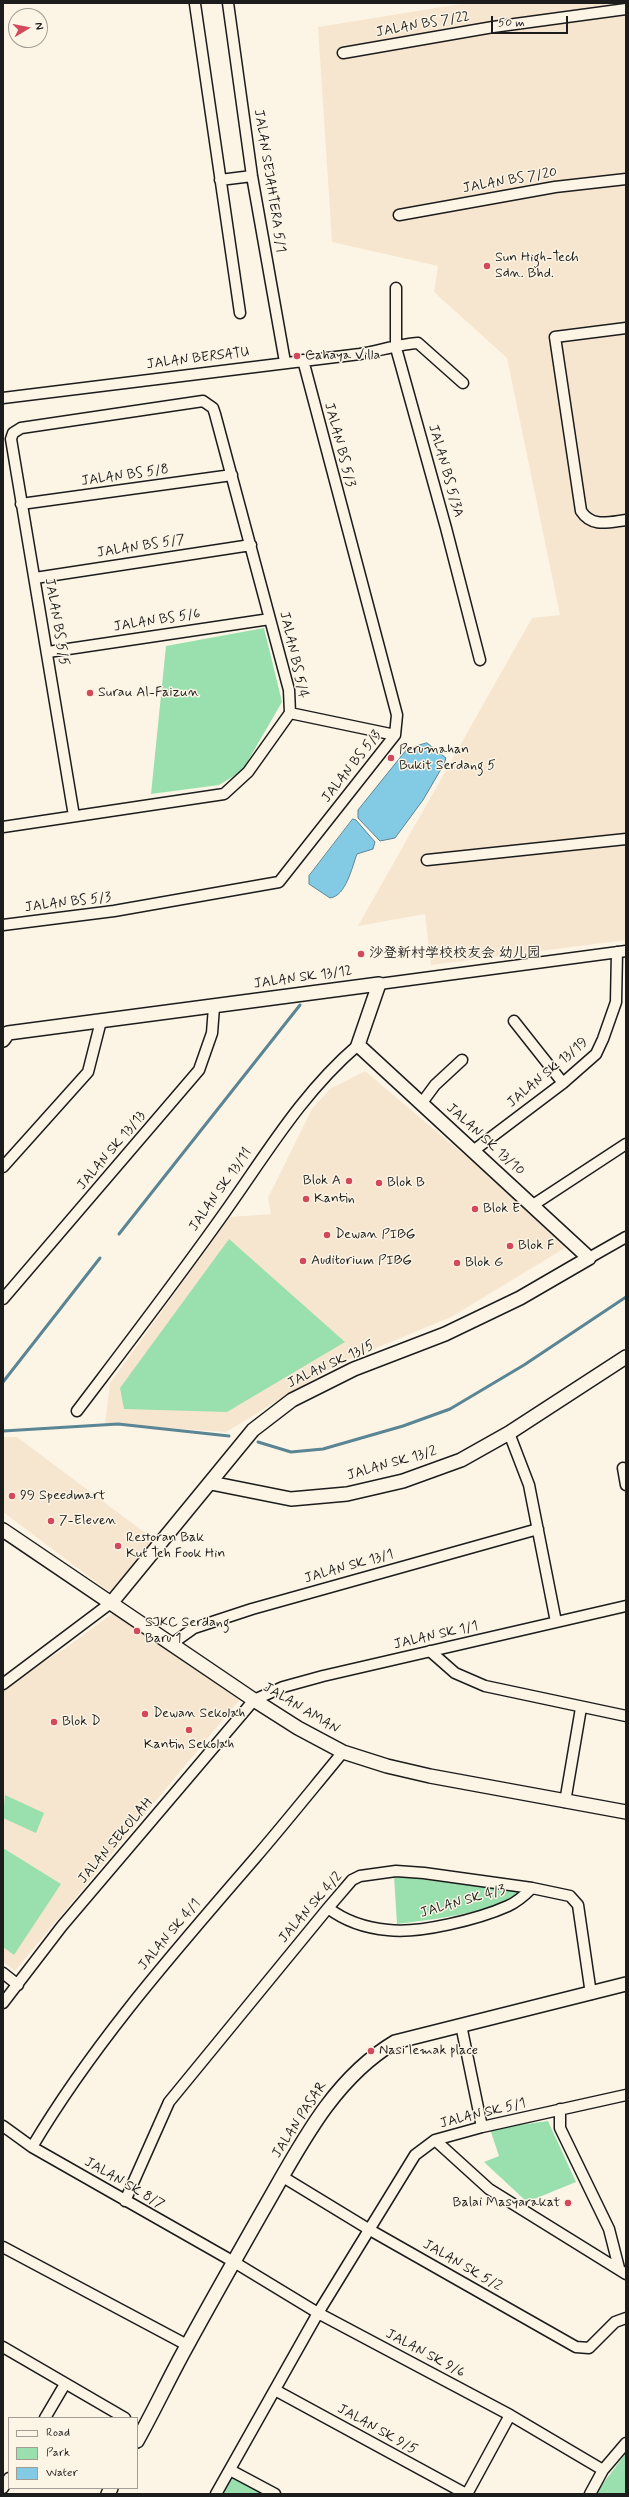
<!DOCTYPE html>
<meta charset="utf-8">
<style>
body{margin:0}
#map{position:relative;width:629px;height:2497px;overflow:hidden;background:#fcf5e5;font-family:Mynerve,sans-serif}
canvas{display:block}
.frame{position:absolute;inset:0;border:4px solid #1c1c1c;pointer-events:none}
.legend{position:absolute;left:8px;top:2417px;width:130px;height:72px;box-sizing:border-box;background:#fcf5e5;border:1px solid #a29e95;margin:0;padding:5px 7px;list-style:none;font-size:12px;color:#1c1c1c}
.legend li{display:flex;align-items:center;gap:8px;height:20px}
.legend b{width:20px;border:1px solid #a29e95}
.north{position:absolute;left:8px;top:8px;width:40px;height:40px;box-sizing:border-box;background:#fcf5e5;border:1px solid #a29e95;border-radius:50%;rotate:80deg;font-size:11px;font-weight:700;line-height:16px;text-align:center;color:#1c1c1c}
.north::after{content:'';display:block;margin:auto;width:14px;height:18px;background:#d1495b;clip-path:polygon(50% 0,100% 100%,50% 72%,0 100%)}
.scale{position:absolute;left:491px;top:16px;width:77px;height:18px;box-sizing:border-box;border:2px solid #1c1c1c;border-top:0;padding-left:5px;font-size:12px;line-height:14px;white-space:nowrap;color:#1c1c1c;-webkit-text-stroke:3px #fcf5e5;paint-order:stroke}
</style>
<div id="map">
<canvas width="629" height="2497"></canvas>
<div class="frame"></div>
<ul class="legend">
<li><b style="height:5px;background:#fcf5e5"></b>Road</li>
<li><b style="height:11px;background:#99e0ae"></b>Park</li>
<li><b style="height:11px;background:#83cbe4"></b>Water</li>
</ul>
<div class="north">N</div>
<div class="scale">50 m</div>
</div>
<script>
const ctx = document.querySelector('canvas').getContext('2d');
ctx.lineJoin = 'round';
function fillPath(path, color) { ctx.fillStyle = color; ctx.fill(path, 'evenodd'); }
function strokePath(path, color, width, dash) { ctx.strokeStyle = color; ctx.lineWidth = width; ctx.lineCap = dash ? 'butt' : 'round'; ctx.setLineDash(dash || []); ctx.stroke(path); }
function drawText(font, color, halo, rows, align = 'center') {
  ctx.font = font + ' Mynerve,"LXGW WenKai TC",sans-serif'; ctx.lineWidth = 3; ctx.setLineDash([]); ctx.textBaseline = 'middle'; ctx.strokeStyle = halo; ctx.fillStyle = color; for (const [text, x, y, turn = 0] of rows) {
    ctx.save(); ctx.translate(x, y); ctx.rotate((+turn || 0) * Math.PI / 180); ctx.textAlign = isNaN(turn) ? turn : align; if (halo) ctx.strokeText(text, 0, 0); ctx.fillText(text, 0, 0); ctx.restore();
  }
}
fillPath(new Path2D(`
 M467,3H626V940L431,965L425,914L358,926L532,618L560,615L507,358L434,292L438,266L332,242L318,27Z
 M365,1071L525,1206L565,1248L451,1317L340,1363L226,1432L105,1424L110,1383L230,1217L271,1214L268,1198L312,1109L330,1089Z
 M3,1437H17L156,1541L112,1594L3,1512Z
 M113,1613L241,1698L15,1971L3,1962V1690L27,1670L63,1650Z`), '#f7e6cf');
fillPath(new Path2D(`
 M264,628L282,702L242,771L219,785L151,794L166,646Z
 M229,1239L345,1342L227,1412L124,1409L120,1388Z
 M5,1795L44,1813L36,1833L3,1818Z
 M3,1848L61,1884L14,1955L3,1947Z
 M394,1876L427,1877L515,1890L519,1894C503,1911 422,1921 397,1924Z
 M548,2121L576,2182L527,2202L484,2162L499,2156L490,2129Z
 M626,2453V2494H595Z
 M231,2476L260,2492L259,2494H221Z`), '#99e0ae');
const water = new Path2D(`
 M427,743L446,758L444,764L423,800L395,838L380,841L358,818V810L407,749Z
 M353,819L356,820L375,842L373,849L357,854C352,867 346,896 330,898L309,884V876Z`);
fillPath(water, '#83cbe4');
strokePath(water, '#5a8594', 1);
strokePath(new Path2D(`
 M119,1234L300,1005
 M3,1382L100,1258
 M3,1431L118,1424L229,1436
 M258,1442L291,1452L323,1449L403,1426L450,1409L524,1365L626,1297`), '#5a8594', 3);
const minor = new Path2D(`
 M228,3L252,176L285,362
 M195,4L240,313
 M343,53L493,27L626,9
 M220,180L252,176
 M399,215L555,187L626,179
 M396,288V348L446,528L480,660
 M626,328L555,337L581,511C592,528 609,522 626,520
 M3,398L360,354C373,352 410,342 418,343L463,383
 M21,504L232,475
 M35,578L251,545
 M48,652L270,619
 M290,713L395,735
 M3,827L224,794L248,772L290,713L289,690L215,414L213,408L203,401L21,428L13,433L11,439L74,816
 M427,860L626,839
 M3,925L114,911L279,882L395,735L397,715L303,360
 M379,984L626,951
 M514,1021L563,1083
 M421,1104L435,1085L462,1060
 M473,1151L563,1083L596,1054L603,1039L616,1002L617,952
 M3,1167L88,1072L101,1021
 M533,1205L626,1144
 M589,1258L626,1237
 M3,1299L199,1070L212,1033L214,1007
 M77,1411C127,1345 177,1280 225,1212C267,1153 302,1093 358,1045
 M509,1433L529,1485L556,1622
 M623,1468L626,1485
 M173,1643L194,1628L252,1609L538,1529
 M430,1651L455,1673L485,1686L626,1716
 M3,1684L112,1602
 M565,1802L581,1708
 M328,1908C345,1921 366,1928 388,1930C419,1934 479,1919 508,1906C517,1902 525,1895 532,1888
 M3,1973L18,1985
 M3,2003L62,1926L254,1700L283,1687L323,1676L626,1606
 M461,2025L482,2127
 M560,2109V2128L609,2229L619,2268
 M3,2126L32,2147L234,2262L318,2313L510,2415L603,2470
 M435,2140L489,2189L626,2274
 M32,2147C95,2041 176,1950 256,1857C286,1822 314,1787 343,1752
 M283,2177L370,2230L576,2347L589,2348L615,2322L626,2318
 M125,2201L169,2102L328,1908L352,1880L360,1876L396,1871L424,1873L532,1888L570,1896L578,1905L591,1994
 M3,2247L187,2345
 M3,2347L125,2418
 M275,2390L466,2494
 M45,2418L65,2384
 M230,2470L275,2494
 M3,2488L9,2478
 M216,2494L318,2313L415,2155L435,2140L482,2127L626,2095
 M467,2494L510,2415
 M590,2494L603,2470L626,2443`);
const tertiary = new Path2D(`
 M3,1040L8,1033L379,984L358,1045L589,1258L520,1298L445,1334L354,1369L292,1400L253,1430L112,1602
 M211,1483L291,1499L347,1494L403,1481L461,1460L509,1433L626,1357
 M3,1530L254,1700L298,1728L343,1752L387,1766L430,1776L626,1812
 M137,2441C155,2409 170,2376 188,2344C212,2300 237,2256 262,2212C298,2150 331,2080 395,2042L626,1984
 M108,2494L111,2488`);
strokePath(minor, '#1c1c1c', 13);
strokePath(tertiary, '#1c1c1c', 16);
strokePath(minor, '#fcf5e5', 10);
strokePath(tertiary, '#fcf5e5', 13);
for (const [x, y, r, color] of [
 [487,266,4,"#d1495b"],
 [297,356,4,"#d1495b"],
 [90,693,4,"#d1495b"],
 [391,758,4,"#d1495b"],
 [361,954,4,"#d1495b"],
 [349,1181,4,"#d1495b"],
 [379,1183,4,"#d1495b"],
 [306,1199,4,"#d1495b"],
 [475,1209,4,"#d1495b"],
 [327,1235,4,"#d1495b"],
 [510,1246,4,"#d1495b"],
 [303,1261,4,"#d1495b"],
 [457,1263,4,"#d1495b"],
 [12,1496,4,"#d1495b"],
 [51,1521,4,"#d1495b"],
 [118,1546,4,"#d1495b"],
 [137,1631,4,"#d1495b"],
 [145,1714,4,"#d1495b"],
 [54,1722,4,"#d1495b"],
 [189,1730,4,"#d1495b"],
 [371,2051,4,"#d1495b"],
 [568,2203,4,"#d1495b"]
]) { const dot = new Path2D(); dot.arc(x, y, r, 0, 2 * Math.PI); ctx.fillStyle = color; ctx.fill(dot); strokePath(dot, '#fcf5e5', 1.5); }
drawText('14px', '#1c1c1c', '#fcf5e5', [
 ["JALAN BS 7/22",423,25,-10],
 ["JALAN SEJAHTERA 5/1",269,181,81],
 ["JALAN BS 7/20",510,181,-10],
 ["JALAN BERSATU",198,359,-7],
 ["JALAN BS 5/3",339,445,75],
 ["JALAN BS 5/3A",445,471,74],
 ["JALAN BS 5/8",125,476,-8],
 ["JALAN BS 5/7",141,547,-9],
 ["JALAN BS 5/6",157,621,-9],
 ["JALAN BS 5/5",56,622,80],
 ["JALAN BS 5/4",293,655,77],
 ["JALAN BS 5/3",352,767,-52],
 ["JALAN BS 5/3",68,903,-7],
 ["JALAN SK 13/12",303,978,-8],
 ["JALAN SK 13/19",548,1073,-40],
 ["JALAN SK 13/10",485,1140,42],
 ["JALAN SK 13/13",112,1151,-50],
 ["JALAN SK 13/11",221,1190,-55],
 ["JALAN SK 13/5",331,1365,-25],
 ["JALAN SK 13/2",392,1464,-16],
 ["JALAN SK 13/1",349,1567,-16],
 ["JALAN SK 1/1",436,1636,-13],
 ["JALAN AMAN",301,1709,31],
 ["JALAN SEKOLAH",116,1841,-50],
 ["JALAN SK 4/3",463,1902,-16],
 ["JALAN SK 4/2",311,1908,-49],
 ["JALAN SK 4/1",170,1935,-50],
 ["JALAN SK 5/1",483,2114,-14],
 ["JALAN PASAR",300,2120,-57],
 ["JALAN SK 8/7",124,2184,30],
 ["JALAN SK 5/2",462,2266,30],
 ["JALAN SK 9/6",425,2354,28],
 ["JALAN SK 9/5",377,2430,29]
]);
drawText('14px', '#1c1c1c', '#fcf5e5', [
 ["Sun High-Tech",495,258],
 ["Sdn. Bhd.",495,274],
 ["Cahaya Villa",305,356],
 ["Surau Al-Faizun",98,693],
 ["Perumahan",399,750],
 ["Bukit Serdang 5",399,766],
 ["沙登新村学校校友会 幼儿园",369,954],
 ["Blok A",341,1181,"right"],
 ["Blok B",387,1183],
 ["Kantin",314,1199],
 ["Blok E",483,1209],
 ["Dewan PIBG",335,1235],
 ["Blok F",518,1246],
 ["Auditorium PIBG",311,1261],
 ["Blok G",465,1263],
 ["99 Speedmart",20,1496],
 ["7-Eleven",59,1521],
 ["Restoran Bak",126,1538],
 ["Kut Teh Fook Hin",126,1554],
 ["SJKC Serdang",145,1623],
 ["Baru 1",145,1639],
 ["Dewan Sekolah",153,1714],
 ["Blok D",62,1722],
 ["Kantin Sekolah",189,1745,"center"],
 ["Nasi lemak place",379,2051],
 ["Balai Masyarakat",560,2203,"right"]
], 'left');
</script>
